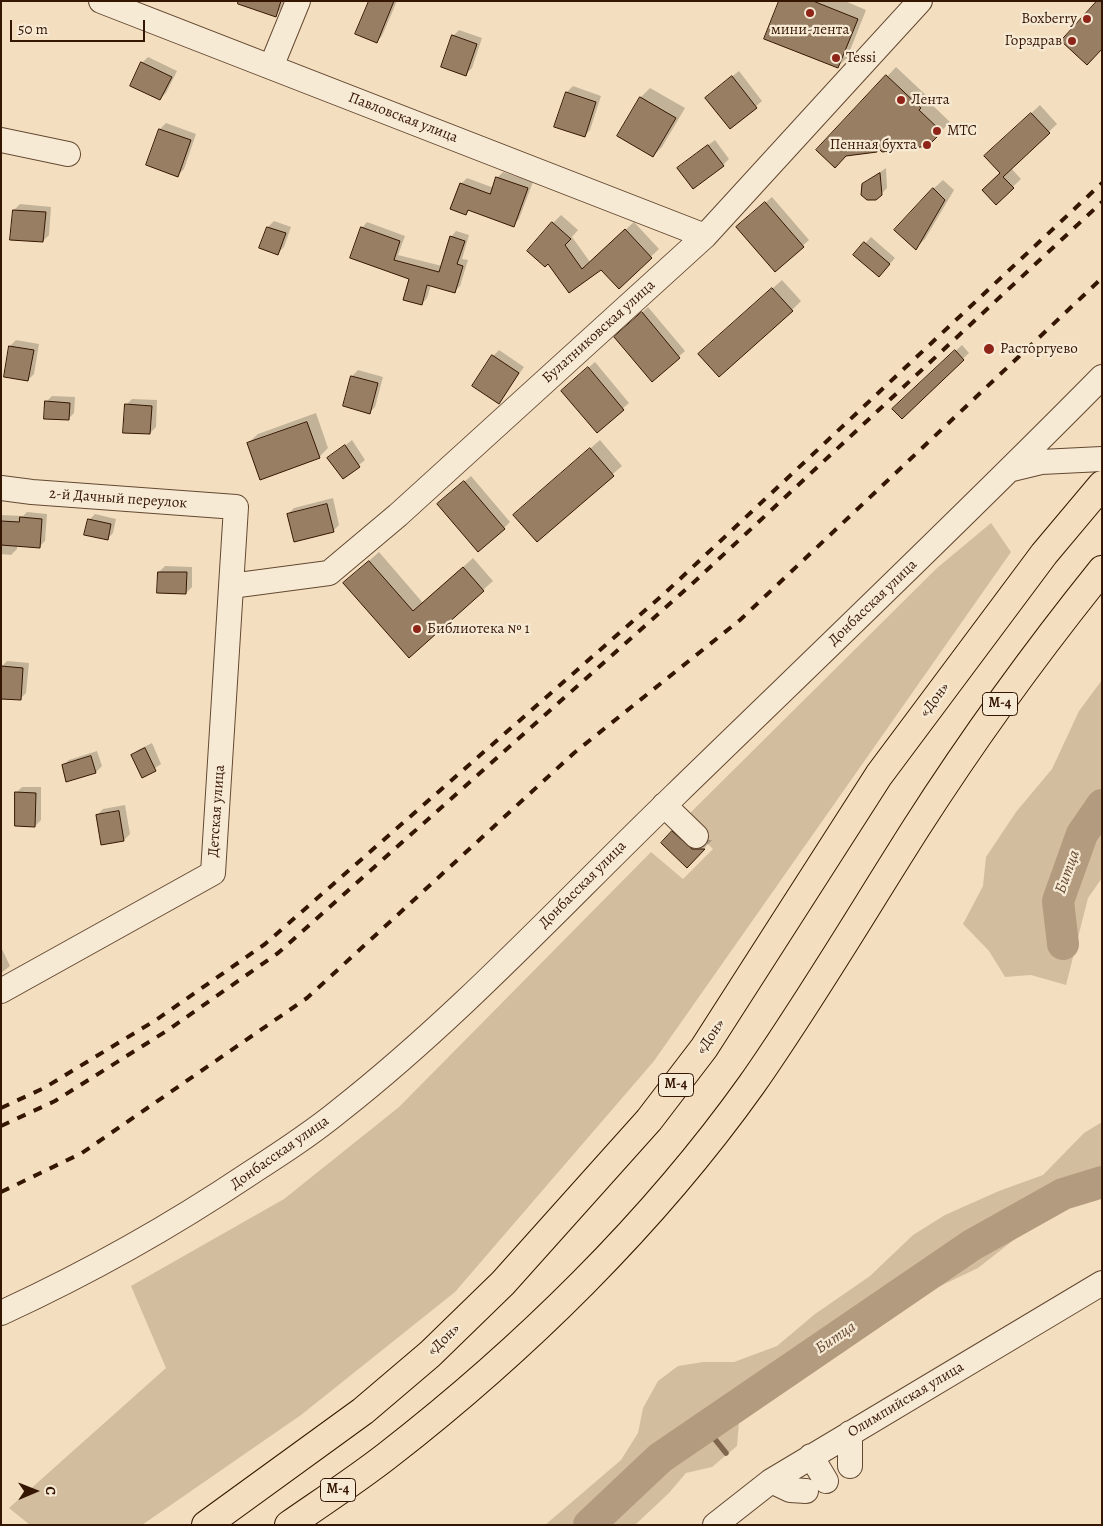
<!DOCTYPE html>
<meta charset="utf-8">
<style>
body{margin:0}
#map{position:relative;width:1103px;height:1526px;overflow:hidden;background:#f3dfbf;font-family:Alegreya,serif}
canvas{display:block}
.frame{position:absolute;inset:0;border:2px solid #351602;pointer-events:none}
.north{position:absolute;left:10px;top:1466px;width:50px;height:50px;-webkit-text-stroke:4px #f7ead5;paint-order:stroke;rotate:89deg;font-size:14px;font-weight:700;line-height:20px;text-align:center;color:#351602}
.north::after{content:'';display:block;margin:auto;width:18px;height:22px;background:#351602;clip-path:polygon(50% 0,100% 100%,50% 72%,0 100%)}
.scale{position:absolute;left:10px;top:20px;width:135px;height:22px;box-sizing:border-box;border:2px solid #351602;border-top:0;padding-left:6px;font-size:15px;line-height:18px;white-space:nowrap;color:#351602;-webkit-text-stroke:4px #f7ead5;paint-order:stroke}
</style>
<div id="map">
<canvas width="1103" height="1526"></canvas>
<div class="frame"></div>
<div class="north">С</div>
<div class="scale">50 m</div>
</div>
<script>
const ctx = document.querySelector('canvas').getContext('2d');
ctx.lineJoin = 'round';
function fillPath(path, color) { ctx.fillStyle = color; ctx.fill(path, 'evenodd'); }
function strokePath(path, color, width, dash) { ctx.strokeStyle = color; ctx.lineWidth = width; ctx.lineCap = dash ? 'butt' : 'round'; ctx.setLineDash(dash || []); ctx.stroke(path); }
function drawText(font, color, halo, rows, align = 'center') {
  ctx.font = font + ' Alegreya,serif'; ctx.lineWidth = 4.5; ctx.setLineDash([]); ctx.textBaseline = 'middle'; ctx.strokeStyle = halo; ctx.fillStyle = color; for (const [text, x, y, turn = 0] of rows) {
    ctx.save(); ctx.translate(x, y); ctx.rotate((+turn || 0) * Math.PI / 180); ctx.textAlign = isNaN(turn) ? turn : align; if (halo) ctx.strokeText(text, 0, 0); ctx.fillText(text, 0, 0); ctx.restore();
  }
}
fillPath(new Path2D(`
 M991,523L1011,552L654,1061L455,1292L301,1415L142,1525H30L9,1508L166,1368L131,1286L284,1199L399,1107L651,852L683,879L713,849L683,820L937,568Z
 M1102,680V878L1088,898L1066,985L1031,975L1005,977L989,951L963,924L983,886L986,857L1016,812L1052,769L1079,711Z
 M1102,1122V1196L1080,1199L1033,1225L978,1268L928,1292L864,1333L821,1366L739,1422L737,1446L712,1467L686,1473L669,1493L635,1525H545L621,1460L638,1433L643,1408L658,1381L678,1366L703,1362H734L777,1346L815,1314L870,1276L913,1235L945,1215L999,1191L1043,1175L1084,1133Z`), '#d3bd9f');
fillPath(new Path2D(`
 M253,1H284L281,9L275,15Z
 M370,1H397L382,36L376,42Z
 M780,1H845L866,10L847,58L837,67Z
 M459,30L482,38L472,68L466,74L453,36Z
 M148,57L177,71L166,93L160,99L142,63Z
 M896,67L929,98L927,100L950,122L928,145L880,147L877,151L818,150Z
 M739,71L762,101L731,128L713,92Z
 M573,86L601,96L590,130L584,136L567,92Z
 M650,88L685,108L662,147L653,156L619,136L641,97Z
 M1040,105L1057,124L1011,168L1021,179L996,203L1002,173L994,148Z
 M166,123L196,134L184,169L178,175L147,164L160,129Z
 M715,140L729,159L723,165L685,162Z
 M886,168L887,188L876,199L863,184Z
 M503,172L533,182L519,219L513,225L470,209L466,214L461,184L467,178L494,188L497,178Z
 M943,180L954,190L925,239L916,248L933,189Z
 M772,197L809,240L775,271L743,222Z
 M20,204L51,207L49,235L43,241L14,210Z
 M561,215L578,230L572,237L590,262L634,222L659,249L619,287L601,268L570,291L553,223Z
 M274,221L291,227L284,247L278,253L268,227Z
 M367,222L405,236L398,255L442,266L451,237L456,231L469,235L462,259L468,260L460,286L455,291L431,285L427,298L422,304L411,278L362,228Z
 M871,237L895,258L879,276L855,255Z
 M782,280L801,301L792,310L709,345Z
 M648,307L685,351L652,380L622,331Z
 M16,340L39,344L34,374L28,380L10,346Z
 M962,345L969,353L902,417L894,409Z
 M499,350L524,367L499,403L493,356Z
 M595,362L629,403L597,431L568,385Z
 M358,370L383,377L375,407L369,413L344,405L352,376Z
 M52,396L75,397L74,413L68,419L46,402Z
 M132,399L157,400L156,427L150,433L126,405Z
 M316,413L328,448L319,457L248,443L258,434Z
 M352,440L365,460L343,478L329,458Z
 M600,440L622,466L537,540L524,506Z
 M471,476L510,522L504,528L445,498Z
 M333,498L339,525L333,531L288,514L294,508Z
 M27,512L47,514L45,541L39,547L17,545V549L11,555L1,554V515L23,516Z
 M95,514L116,519L113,533L107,539L89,520Z
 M379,552L423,603L473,558L493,581L409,656L354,574Z
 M165,566L192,567V587L186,593L159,572Z
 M7,661L29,663L26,693L20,699L1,667Z
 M152,743L161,764L143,776L132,756L138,750Z
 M97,751L102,766L96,772L63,766L69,760Z
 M22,787H41V820L35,826L16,793Z
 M125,805L130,834L124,840L97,815L103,809Z
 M682,823L702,840H712L687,866L662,843Z
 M1,947L10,966L1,973Z`), '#0003');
strokePath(new Path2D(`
 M705,1427L726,1453`), '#80664d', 5.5);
strokePath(new Path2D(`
 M1063,944L1058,901L1082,834L1102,805
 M589,1525L660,1458L972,1245L1063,1194L1102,1182`), '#b29b7f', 32);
const building = new Path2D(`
 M238,1H281L276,17L238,4Z
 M369,1H394L377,43L355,34Z
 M779,1H813L858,19L838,68L764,39Z
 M1097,1H1102V49L1087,65L1061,41Z
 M452,35L477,44L466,76L441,67Z
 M141,62L172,77L160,100L130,86Z
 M886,75L921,108L919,110L942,132L928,146L882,152L876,146L877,152L846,156L835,168L816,150Z
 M732,76L757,108L730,129L705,98Z
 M566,92L596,102L585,137L554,127Z
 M640,97L676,118L653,157L617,136Z
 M1031,113L1050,133L1003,177L1014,188L996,205L982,190L1000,173L984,156Z
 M159,129L191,140L178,177L146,165Z
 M708,145L724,166L693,189L677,168Z
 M880,173L882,195L876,200H867L861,195L862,184Z
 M496,177L528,188L514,227L468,210L466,215L450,209L460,183L490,194Z
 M933,188L945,200L916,250L894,230Z
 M765,202L804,247L775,272L736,227Z
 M13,210L46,212L43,242L10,240Z
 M552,222L571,239L565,245L582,269L625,229L652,258L619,289L601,270L569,293L548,264L545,267L527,251Z
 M267,227L286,233L278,255L259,248Z
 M361,227L400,241L394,260L439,272L450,236L465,241L457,264L463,266L455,293L427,285L422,305L403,300L409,279L350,258Z
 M864,242L890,264L879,277L853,255Z
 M772,288L793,311L719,377L698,354Z
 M642,312L680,358L652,382L614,337Z
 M9,346L34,350L28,381L4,377Z
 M955,350L964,360L902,419L892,409Z
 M492,355L519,373L499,404L472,386Z
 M588,367L624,410L597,433L561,391Z
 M351,376L378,383L370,414L343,406Z
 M45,401L70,403L69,420L44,419Z
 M125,404L152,406L150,434L123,433Z
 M307,422L320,458L260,480L247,443Z
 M345,445L360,467L343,479L327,458Z
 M590,448L614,476L537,542L513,515Z
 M464,481L505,529L478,552L437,504Z
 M327,504L334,532L294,542L287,514Z
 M20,517L42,519L40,548L1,545V521L19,522Z
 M88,519L111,524L108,540L84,535Z
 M369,561L413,611L463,567L484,591L409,658L343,583Z
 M158,572H187L186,594L157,593Z
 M1,666L23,668L21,700L1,699Z
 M145,748L156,771L142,778L131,755Z
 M91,756L96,773L66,782L62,765Z
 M15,792L36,793L35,827L15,826Z
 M119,811L124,841L101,845L96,815Z
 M672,831L692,849H705L687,868L661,843Z`);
fillPath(building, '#987f64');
strokePath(building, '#351602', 1);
const minor = new Path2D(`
 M101,1L705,236
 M271,67L298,1
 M1,140L68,154
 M1012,469L1041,462L1102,459
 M1,488L32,492L236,507L213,873L1,991
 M231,586L329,573L398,515L705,236L920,1
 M664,805L696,836
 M1,1313C88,1273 170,1227 249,1174C280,1154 311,1134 339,1111C460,1016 564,902 674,796C817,657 962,519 1102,377
 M811,1456L826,1481
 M850,1466V1433
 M771,1481L790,1490L806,1491
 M715,1525L771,1481L1102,1283`);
const highway = new Path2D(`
 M206,1525L363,1411L430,1354L503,1283L649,1120L704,1048L879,775L1044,554L1102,485
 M289,1525C322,1502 356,1480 388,1455C522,1351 653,1223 752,1084C810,1001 862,913 916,828C973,739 1036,652 1102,570`);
strokePath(minor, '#644831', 26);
strokePath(highway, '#351602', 30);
strokePath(minor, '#f7ead5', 24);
strokePath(highway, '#f3dfbf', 28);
strokePath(new Path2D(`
 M1,1108L44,1088L156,1020L265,944L666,592L1102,183
 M1,1126L55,1101L168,1030L278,953L693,583L1102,202
 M1,1192L82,1153L307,998L574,753L740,620L1102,278`), '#351602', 4, [9, 9]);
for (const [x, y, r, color] of [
 [810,13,5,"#8f2418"],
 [1087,19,5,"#8f2418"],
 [1072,41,5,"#8f2418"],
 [836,58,5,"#8f2418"],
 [901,100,5,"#8f2418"],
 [937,131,5,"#8f2418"],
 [927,145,5,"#8f2418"],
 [989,349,6,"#8f2418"],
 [417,629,5,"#8f2418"]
]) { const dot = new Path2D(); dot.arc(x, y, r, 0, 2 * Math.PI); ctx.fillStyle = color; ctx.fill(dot); strokePath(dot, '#f7ead5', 2); }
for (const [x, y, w] of [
 [1000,704,35],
 [676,1085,35],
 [338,1490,35]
]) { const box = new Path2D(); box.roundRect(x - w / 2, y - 11.5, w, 23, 4); ctx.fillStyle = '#f7ead5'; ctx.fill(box); strokePath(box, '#351602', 1); }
drawText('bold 14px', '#351602', null, [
 ["М-4",1000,704],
 ["М-4",676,1085],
 ["М-4",338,1490]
]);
drawText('15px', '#351602', '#f7ead5', [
 ["Boxberry",1077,19,"right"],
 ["мини-лента",810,30,"center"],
 ["Горздрав",1062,41,"right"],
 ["Tessi",846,58],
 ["Лента",911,100],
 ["МТС",947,131],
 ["Пенная бухта",917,145,"right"],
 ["Расторгуево",1000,349],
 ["Библиотека № 1",427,629]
], 'left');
drawText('15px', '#351602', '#f7ead5', [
 ["Павловская улица",403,118,21],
 ["Булатниковская улица",599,332,-42],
 ["2-й Дачный переулок",118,499,4],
 ["Донбасская улица",873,603,-44],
 ["«Дон»",935,700,-53],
 ["Детская улица",217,811,-86],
 ["Донбасская улица",583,885,-45],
 ["«Дон»",711,1037,-56],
 ["Донбасская улица",280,1153,-35],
 ["«Дон»",444,1340,-44],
 ["Олимпийская улица",906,1400,-31]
]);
drawText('italic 16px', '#674b34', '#f7ead5', [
 ["Битца",1068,872,-70],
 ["Битца",836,1338,-34]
]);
</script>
